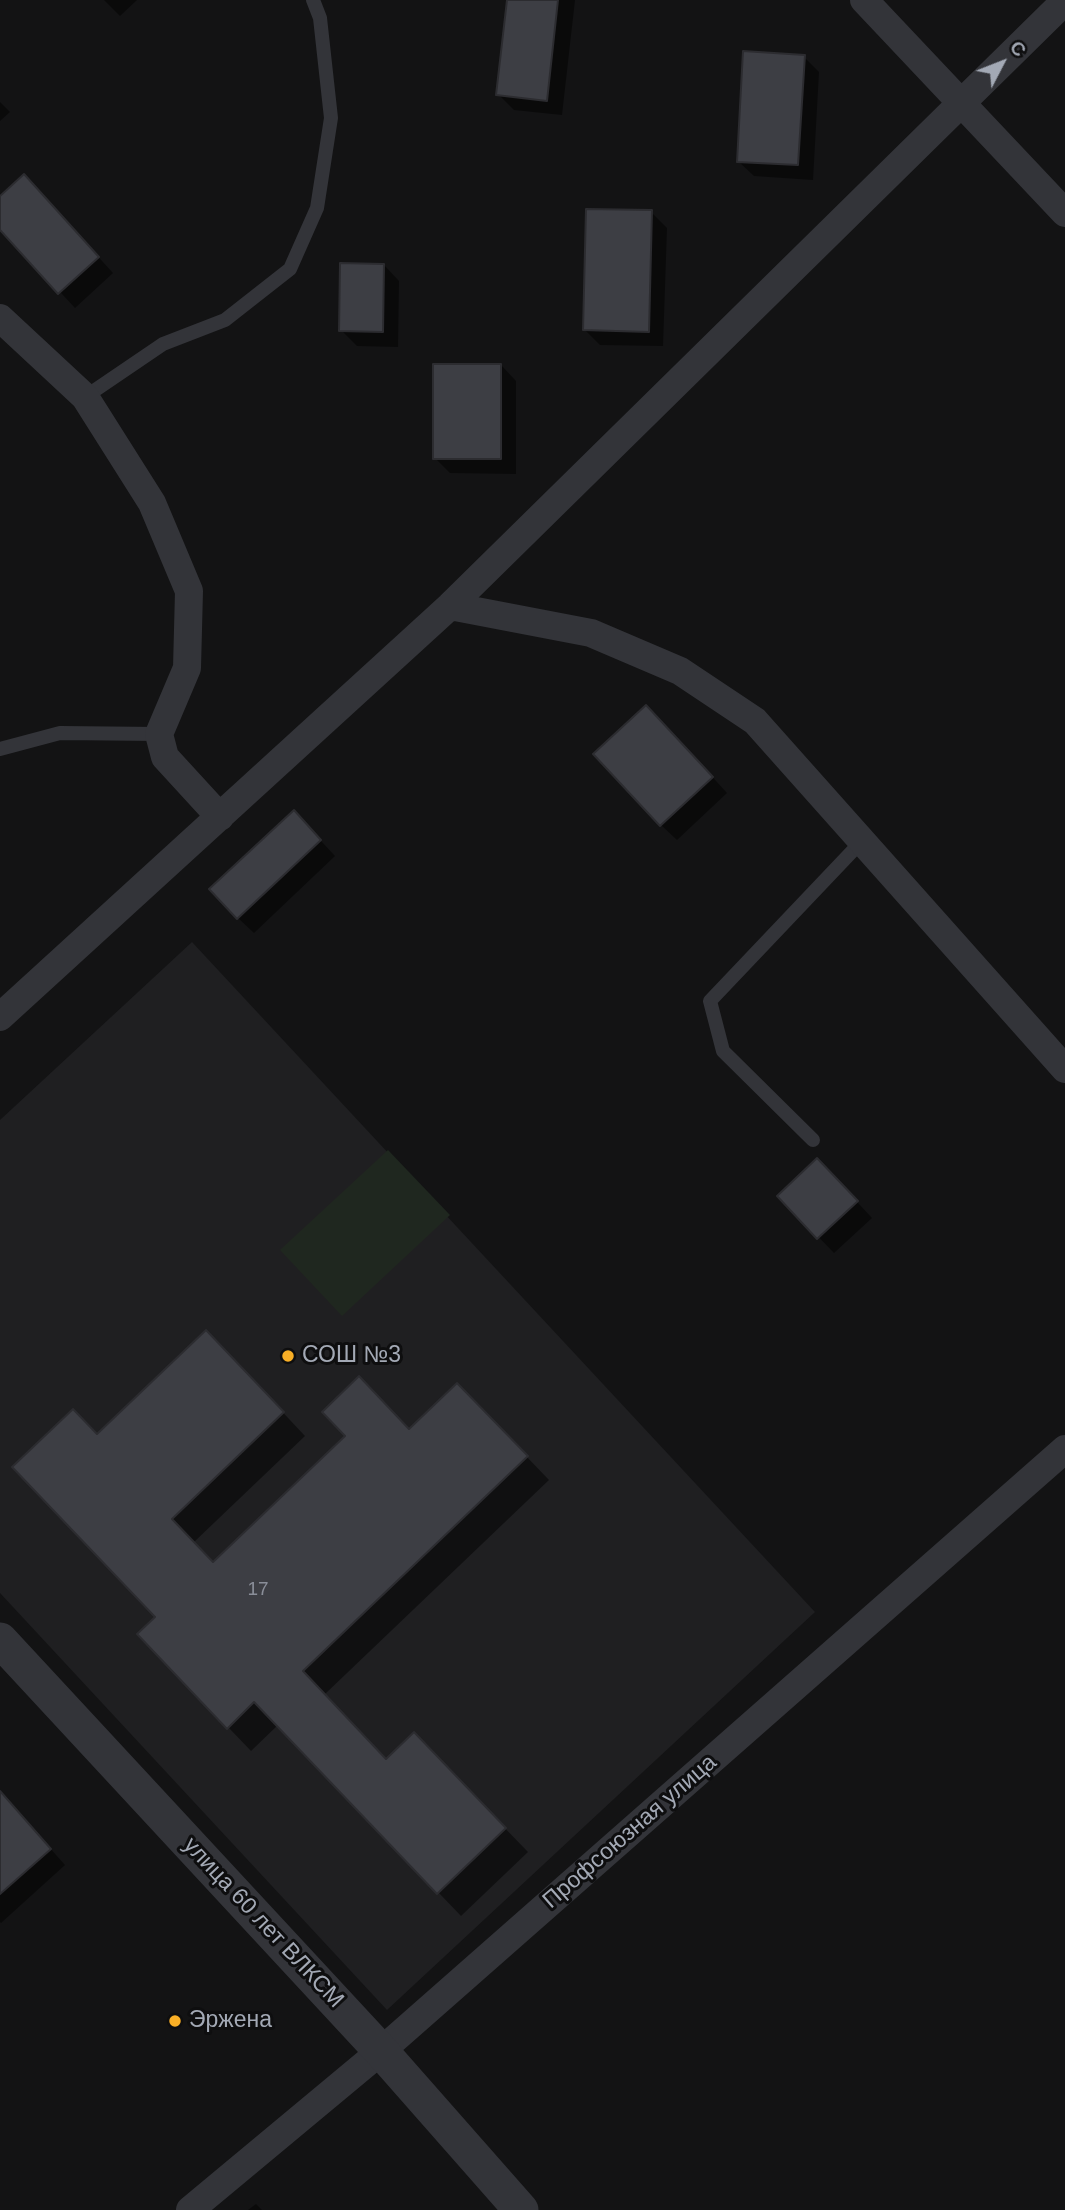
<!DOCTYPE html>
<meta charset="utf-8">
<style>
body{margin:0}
#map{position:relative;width:1065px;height:2210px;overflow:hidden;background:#131314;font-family:Helvetica,sans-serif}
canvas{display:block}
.north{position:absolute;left:967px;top:28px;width:70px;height:70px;-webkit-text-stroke:5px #0e0e0f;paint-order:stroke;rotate:48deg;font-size:19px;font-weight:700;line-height:28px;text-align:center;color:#a3a9b5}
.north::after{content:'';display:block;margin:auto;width:24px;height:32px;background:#a3a9b5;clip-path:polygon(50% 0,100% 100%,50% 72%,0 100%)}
</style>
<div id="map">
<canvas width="1065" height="2210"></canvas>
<div class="north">С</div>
</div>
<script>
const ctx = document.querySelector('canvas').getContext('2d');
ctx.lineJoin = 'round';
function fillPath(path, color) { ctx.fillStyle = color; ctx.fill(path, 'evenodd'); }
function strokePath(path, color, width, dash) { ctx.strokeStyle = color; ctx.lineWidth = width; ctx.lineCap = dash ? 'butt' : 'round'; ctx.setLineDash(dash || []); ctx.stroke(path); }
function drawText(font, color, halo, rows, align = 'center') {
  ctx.font = font + ' Helvetica,sans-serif'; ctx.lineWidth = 6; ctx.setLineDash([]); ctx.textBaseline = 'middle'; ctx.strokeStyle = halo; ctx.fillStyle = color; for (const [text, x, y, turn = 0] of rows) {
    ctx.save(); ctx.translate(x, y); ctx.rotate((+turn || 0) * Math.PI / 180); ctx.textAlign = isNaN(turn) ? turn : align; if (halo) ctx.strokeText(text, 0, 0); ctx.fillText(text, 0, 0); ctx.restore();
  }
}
fillPath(new Path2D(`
 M192,942L815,1612L387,2010L0,1593V1120Z`), '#1f1f21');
fillPath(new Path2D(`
 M388,1150L450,1215L342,1316L280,1250Z`), '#1f271f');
fillPath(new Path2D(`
 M104,0H137L120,16Z
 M509,0H575L562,115L514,110L498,94Z
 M804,57L819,72L813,180L754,176L738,161Z
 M0,102L10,112L0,121Z
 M39,192L113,273L75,308L0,227V198Z
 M651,212L667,228L663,346L600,345L585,330Z
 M384,265L399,281L398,347L357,346L341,330Z
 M501,365L516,381V474L450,473L435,458Z
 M662,722L727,793L677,840L661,825Z
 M309,828L335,856L254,933L238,918Z
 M833,1176L872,1218L834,1253L779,1196Z
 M229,1355L305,1436L193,1543L213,1564L410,1431L480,1408L549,1480L324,1695L387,1761L437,1758L528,1852L461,1916L278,1725L251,1751L139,1634L157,1617L98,1436Z
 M0,1792L65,1865L1,1923L0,1922Z
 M256,2204L262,2210H248Z`), '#0007');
const building = new Path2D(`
 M507,0H558L547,101L496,95Z
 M743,51L805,55L798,165L737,162Z
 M24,174L99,257L58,294L0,230V196Z
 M586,209L652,210L649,332L583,330Z
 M340,263L384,264L383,332L339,331Z
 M433,364H501V459H433Z
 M646,705L713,777L660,826L593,754Z
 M294,810L321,840L237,919L209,889Z
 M817,1158L858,1201L817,1239L777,1196Z
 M206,1330L284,1412L172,1519L213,1562L345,1436L322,1412L359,1376L409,1429L457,1383L528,1456L303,1671L386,1759L414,1732L506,1828L437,1894L254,1702L227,1729L137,1634L155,1617L12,1467L73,1409L97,1434Z
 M0,1791L51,1849L0,1894Z`);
fillPath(building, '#3d3e44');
strokePath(building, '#2c2c30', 2);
strokePath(new Path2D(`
 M85,397L163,344L225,320L290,269L317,208L331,118L320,18L313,0
 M0,749L60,733L159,734
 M813,1140L723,1051L710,1001L862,841`), '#333439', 14);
strokePath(new Path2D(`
 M864,0L1065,213
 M0,318L85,397L152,503L189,591L187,668L159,734L165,757L220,817
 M450,606L591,633L680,671L755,721L1065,1069
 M0,1017L450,606L1065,1
 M190,2210L381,2051L1065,1449`), '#333439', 28);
strokePath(new Path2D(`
 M0,1640L381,2051L521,2210`), '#333439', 35);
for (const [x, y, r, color] of [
 [288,1356,7,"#f9af26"],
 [175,2021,7,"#f9af26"]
]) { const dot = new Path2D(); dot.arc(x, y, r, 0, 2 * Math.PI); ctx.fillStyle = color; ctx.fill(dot); strokePath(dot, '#0e0e0f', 2.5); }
drawText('19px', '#8a8e99', null, [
 ["17",258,1590]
]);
drawText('23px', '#a3a9b5', '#0e0e0f', [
 ["СОШ №3",302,1356],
 ["Эржена",189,2021]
], 'left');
drawText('23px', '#a3a9b5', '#0e0e0f', [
 ["Профсоюзная улица",630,1832,-41],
 ["улица 60 лет ВЛКСМ",263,1923,47]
]);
</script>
